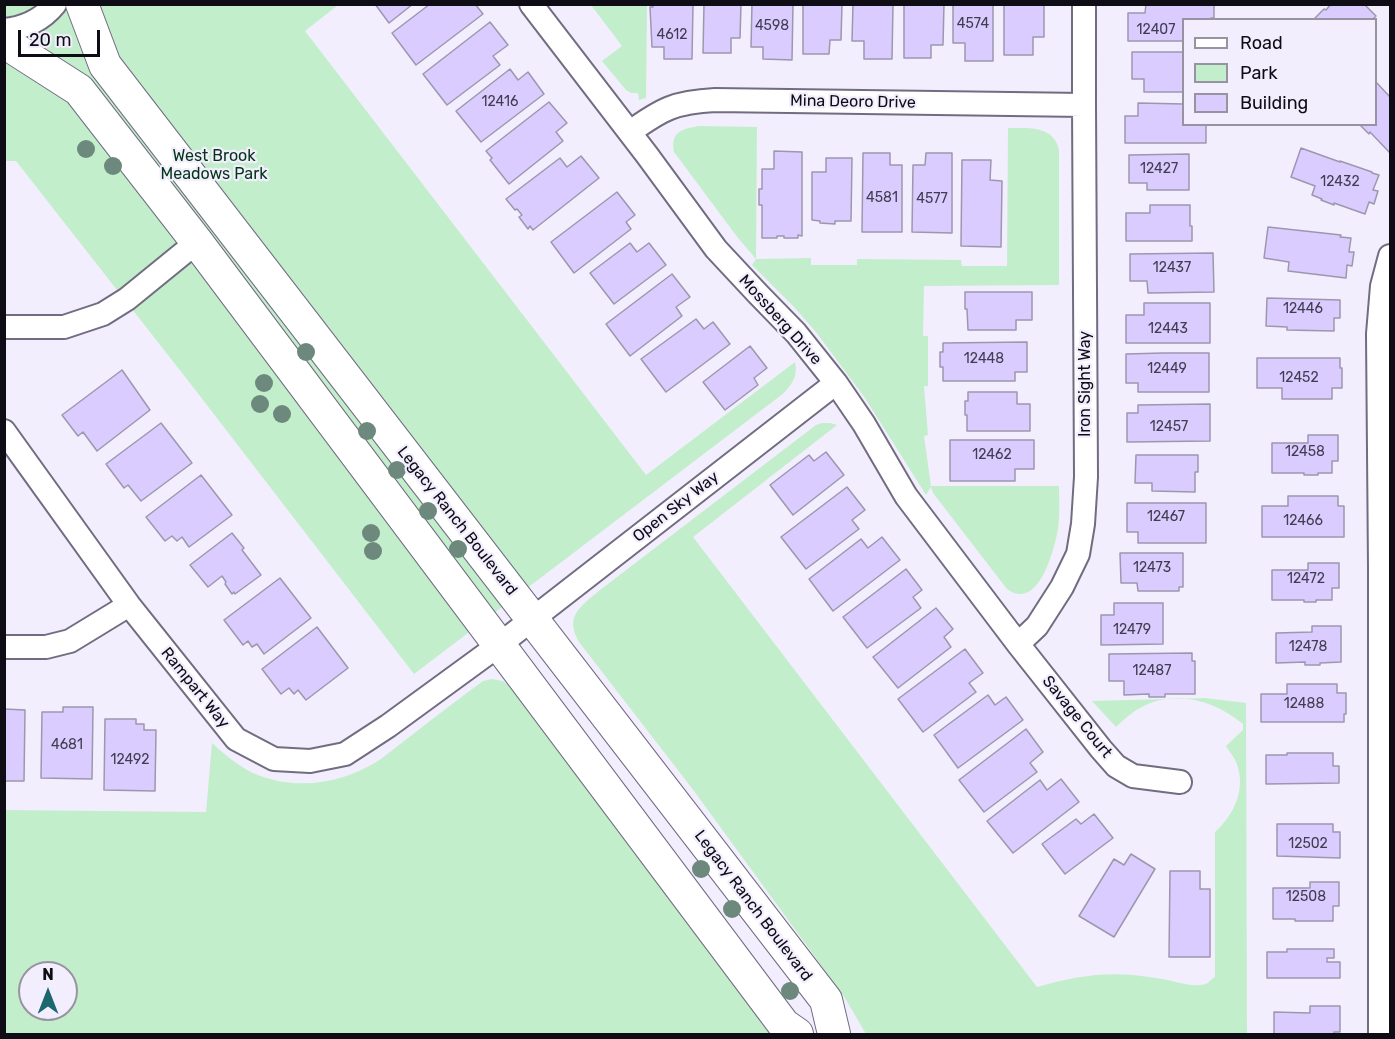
<!DOCTYPE html>
<style>
body{margin:0}
#map{position:relative;width:1395px;height:1039px;overflow:hidden;background:#f2eefd;font-family:Rubik,sans-serif}
canvas{display:block}
.frame{position:absolute;inset:0;border:6px solid #0e0c14;pointer-events:none}
.legend{position:absolute;left:1182px;top:18px;width:195px;height:108px;box-sizing:border-box;background:#f2eefd;border:2px solid #9794a0;margin:0;padding:8px 10px;list-style:none;font-size:18px;color:#0e0c14}
.legend li{display:flex;align-items:center;gap:12px;height:30px}
.legend b{width:30px;border:2px solid #9794a0}
.north{position:absolute;left:18px;top:961px;width:60px;height:60px;box-sizing:border-box;background:#f2eefd;border:2px solid #9794a0;border-radius:50%;rotate:0deg;font-size:16px;font-weight:700;line-height:24px;text-align:center;color:#0e0c14}
.north::after{content:'';display:block;margin:auto;width:21px;height:27px;background:#1a676d;clip-path:polygon(50% 0,100% 100%,50% 72%,0 100%)}
.scale{position:absolute;left:18px;top:30px;width:82px;height:27px;box-sizing:border-box;border:3px solid #0e0c14;border-top:0;padding-left:8px;font-size:18px;line-height:21px;white-space:nowrap;color:#0e0c14;-webkit-text-stroke:4px #f2eefd;paint-order:stroke}
</style>
<div id="map">
<canvas width="1395" height="1039"></canvas>
<div class="frame"></div>
<ul class="legend">
<li><b style="height:8px;background:#fff"></b>Road</li>
<li><b style="height:16px;background:#c3eecc"></b>Park</li>
<li><b style="height:16px;background:#daccff"></b>Building</li>
</ul>
<div class="north">N</div>
<div class="scale">20 m</div>
</div>
<script>
const ctx = document.querySelector('canvas').getContext('2d');
ctx.lineJoin = 'round';
function fillPath(path, color) { ctx.fillStyle = color; ctx.fill(path, 'evenodd'); }
function strokePath(path, color, width, dash) { ctx.strokeStyle = color; ctx.lineWidth = width; ctx.lineCap = dash ? 'butt' : 'round'; ctx.setLineDash(dash || []); ctx.stroke(path); }
function drawText(font, color, halo, rows, align = 'center') {
  ctx.font = font + ' Rubik,sans-serif'; ctx.lineWidth = 4.5; ctx.setLineDash([]); ctx.textBaseline = 'middle'; ctx.strokeStyle = halo; ctx.fillStyle = color; for (const [text, x, y, turn = 0] of rows) {
    ctx.save(); ctx.translate(x, y); ctx.rotate((+turn || 0) * Math.PI / 180); ctx.textAlign = isNaN(turn) ? turn : align; if (halo) ctx.strokeText(text, 0, 0); ctx.fillText(text, 0, 0); ctx.restore();
  }
}
fillPath(new Path2D(`
 M5,5H338L305,31L646,475L795,362C798,375 793,383 784,393L414,674L193,387L16,161H5Z
 M591,5H647L646,98L639,100L638,93H631L626,90L602,61L622,46Z
 M699,126L757,127L756,259L811,258V265H857V259L961,260L962,266H1007L1008,128C1028,128 1054,125 1059,150V285L924,286L923,336H928V386H924L928,435L924,436L931,486H1059C1059,500 1060,515 1058,529C1054,551 1038,612 1007,589L933,493L931,487L926,495L865,398L816,332L794,307L752,265L756,259L738,238L674,152C670,132 682,129 699,126Z
 M822,423H830L837,425L693,537L1037,987C1082,974 1115,970 1162,979C1175,981 1195,989 1208,983C1208,982 1214,977 1215,977V832C1234,815 1247,788 1236,762C1234,757 1229,751 1226,746L1243,730V724C1215,701 1176,689 1142,707C1132,712 1124,719 1116,727L1092,701L1205,698L1246,703L1247,1034H866L845,998L694,791L579,642C564,616 581,606 600,590L816,425Z
 M492,679L503,681L509,686L613,817L742,992L771,1034H5V810L206,812L212,743C224,754 235,763 249,771C291,792 342,785 381,759C393,750 405,740 417,731C439,714 461,697 483,681ZM30,973H66V1009H30Z`), '#c3eecc');
const building = new Path2D(`
 M375,4H413L389,23Z
 M430,4H475L483,14L416,65L392,33Z
 M653,4H693L692,59H664V47H652L650,7H653Z
 M704,4H741L740,38H731V53H703Z
 M752,4H793L792,60L763,59V47H751Z
 M803,4H842L841,40H830L829,54H803Z
 M853,4H893L892,59H864V41H852Z
 M904,4H944L943,45H931V58H904Z
 M953,4H993V61H965V43H953Z
 M1004,4H1044V37H1033V55H1004Z
 M1146,4H1214V18H1211V20H1184V41H1128V13H1145Z
 M1331,4H1368L1366,6L1376,16L1372,20H1316L1315,18L1324,9L1326,10Z
 M490,22L508,45L493,56L500,65L447,105L423,74Z
 M1132,52H1184V92H1144V79H1132Z
 M510,69L518,80L528,72L544,94L481,142L456,111Z
 M1376,82L1390,97V153L1370,132L1369,134L1360,125L1376,124Z
 M549,102L567,123L556,132L563,141L509,184L490,160L492,158L486,151Z
 M1138,103L1184,104V124H1206V143H1125V116H1138Z
 M1301,148L1340,162V161L1372,172V173L1379,175L1373,190L1378,191L1374,204L1369,202L1365,214L1334,203V205L1321,200L1322,199L1312,195L1315,186L1291,177Z
 M774,151L802,152V236L798,235V238H784V236H777V238H762V205H759V189H762V169H774Z
 M863,153H890V165H902V232H862Z
 M926,153H952V233L912,232L913,165H925Z
 M1189,154V190H1147V183H1129V155Z
 M581,156L599,178L533,230L530,226L528,229L519,217L522,215L517,209L515,210L506,199L560,158L567,167Z
 M826,158H852L851,221H835V224L820,223V221L812,220V172H826Z
 M962,160H991L990,180L1002,181L1001,247L961,246Z
 M617,192L635,215L626,222L631,229L574,273L551,242Z
 M1150,205H1190V226H1192V241H1126V213H1150Z
 M1268,227L1341,235L1340,237L1351,238L1349,252H1354L1352,266L1347,265L1346,278L1288,271L1289,262L1264,258Z
 M630,243L637,252L649,243L666,265L614,304L590,273Z
 M1213,253L1214,292L1148,293L1147,281H1130V254Z
 M672,274L690,297L676,307L682,316L630,356L606,324Z
 M965,292H1032V320H1016V330H968L967,309H965Z
 M1267,298L1340,300V318H1334V331L1287,330V327L1266,326Z
 M1144,303H1210V343H1126V315H1144Z
 M696,319L704,329L713,322L730,344L666,392L641,359Z
 M1027,342V372H1015V381H943V367H940V352H943V343Z
 M750,346L767,368L754,378L758,385L725,410L703,382Z
 M1163,353H1209V392H1138V383H1126V354Z
 M1257,358H1340V368H1342V388H1332V399H1282V388H1257Z
 M122,370L150,410L97,451L83,432L78,436L62,415Z
 M968,392H1017V404H1030V431H967V415H965V401H968Z
 M1210,404V441L1127,442V413H1138V405Z
 M161,423L192,463L141,501L128,485L124,488L106,464Z
 M1308,435H1338V461H1332V473H1318V475H1304V473H1272V443H1308Z
 M950,440H1034V469H1015V481H950Z
 M826,452L844,475L793,515L770,485L809,455L814,461Z
 M1136,455H1198V472H1195V492L1152,491V483H1135Z
 M201,475L232,515L189,547L182,537L177,541L172,536L165,541L146,517Z
 M847,487L865,510L852,520L859,529L806,569L781,537Z
 M1288,496H1338V506H1344V537H1262V506H1288Z
 M1127,503H1206V543H1138V532H1127Z
 M232,533L244,548L242,550L261,575L235,594L234,592L232,594L225,584L226,582L222,576L208,587L190,565Z
 M882,537L900,560L833,611L809,579L861,539L868,548Z
 M1120,553H1183V587H1179V591H1138L1137,583H1121Z
 M1308,563H1339V588H1332V600H1316V602H1304V600H1272V570H1308Z
 M906,569L922,590L913,597L921,608L867,648L843,617Z
 M280,578L311,618L264,654L257,644L252,647L248,641L243,645L224,620Z
 M1114,603H1163V644L1101,645V615H1114Z
 M936,608L953,629L944,637L951,647L898,688L873,657Z
 M1312,626H1341V662L1320,663V665H1305V662L1276,663V633L1312,632Z
 M317,627L348,668L306,700L298,690L294,694L289,688L281,694L262,669Z
 M965,649L983,673L969,683L976,692L923,732L898,699Z
 M1192,653V661H1195V694H1165V697H1149V694L1124,695V681H1109V654Z
 M1287,684H1337V693H1346V714H1344V722H1261V694H1287Z
 M988,695L995,705L1006,697L1023,720L958,768L934,735Z
 M63,707H93L92,779L41,778L42,712H63Z
 M4,709L25,710L24,781H4Z
 M105,719H136V724H144V730H156L155,791L104,790Z
 M1026,729L1043,752L1030,763L1037,772L984,812L959,780Z
 M1287,753H1333V766H1339V783L1266,784V755H1287Z
 M1061,779L1079,802L1013,853L987,821L1040,780L1047,790Z
 M1094,814L1113,838L1065,874L1042,844L1076,819L1081,824Z
 M1277,824H1333V832H1340V858L1277,856Z
 M1131,854L1155,869L1114,937L1079,916L1114,859L1124,865Z
 M1170,871H1200V889H1210V957H1169Z
 M1310,882H1339V906H1333V921H1295V919H1273V888H1310Z
 M1287,949H1334V958H1327V962H1340V978H1267V952H1287Z
 M1310,1006H1340V1032H1334V1034H1274V1012L1310,1013Z`);
fillPath(building, '#daccff');
strokePath(building, '#9d97ae', 1.5);
const street = new Path2D(`
 M531,4L647,155L716,249L758,294L796,333L836,383L864,424L906,496L1018,644L1101,749L1116,766L1133,776L1180,782
 M4,30C25,28 42,20 55,4
 M630,132C662,109 675,102 715,100L1084,105
 M4,327H64L103,314L127,299L197,242
 M4,431L129,605L236,739L274,759L310,761L345,754L388,726L499,645L836,383
 M1018,644L1037,626L1062,587L1078,554L1083,524L1086,477L1084,105V4
 M4,647H46L70,641L129,605
 M1380,1034V568L1378,334L1382,286L1390,256`);
const secondary = new Path2D(`
 M82,4L105,65L826,1000L834,1034
 M4,42L79,90L197,242L784,1025L797,1034`);
strokePath(street, '#726c81', 26);
strokePath(secondary, '#726c81', 34);
strokePath(street, '#fff', 22);
strokePath(secondary, '#fff', 32);
ctx.fillStyle = '#6d897d';
for (const [x, y] of [
 [86,149],
 [113,166],
 [306,352],
 [264,383],
 [260,404],
 [282,414],
 [367,431],
 [397,470],
 [428,511],
 [371,533],
 [458,549],
 [373,551],
 [701,869],
 [732,909],
 [790,991]
]) { ctx.beginPath(); ctx.arc(x, y, 9, 0, 2 * Math.PI); ctx.fill(); }
drawText('14px', '#413c4f', null, [
 ["4574",973,24],
 ["4598",772,26],
 ["12407",1156,30],
 ["4612",672,35],
 ["12416",500,102],
 ["12427",1159,169],
 ["12432",1340,182],
 ["4581",882,198],
 ["4577",932,199],
 ["12437",1172,268],
 ["12446",1303,309],
 ["12443",1168,329],
 ["12448",984,359],
 ["12449",1167,369],
 ["12452",1299,378],
 ["12457",1169,427],
 ["12458",1305,452],
 ["12462",992,455],
 ["12467",1166,517],
 ["12466",1303,521],
 ["12473",1152,568],
 ["12472",1306,579],
 ["12479",1132,630],
 ["12478",1308,647],
 ["12487",1152,671],
 ["12488",1304,704],
 ["4681",67,745],
 ["12492",130,760],
 ["12502",1308,844],
 ["12508",1306,897]
]);
drawText('16px', '#0e0c14', '#f2eefd', [
 ["Mina Deoro Drive",853,102,1],
 ["Mossberg Drive",780,320,48],
 ["Iron Sight Way",1085,384,-90],
 ["Open Sky Way",676,507,-38],
 ["Legacy Ranch Boulevard",457,521,52],
 ["Rampart Way",195,688,51],
 ["Savage Court",1077,717,51],
 ["Legacy Ranch Boulevard",753,906,53]
]);
drawText('16px', '#003615', '#f2eefd', [
 ["West Brook",214,156],
 ["Meadows Park",214,174]
]);
</script>
